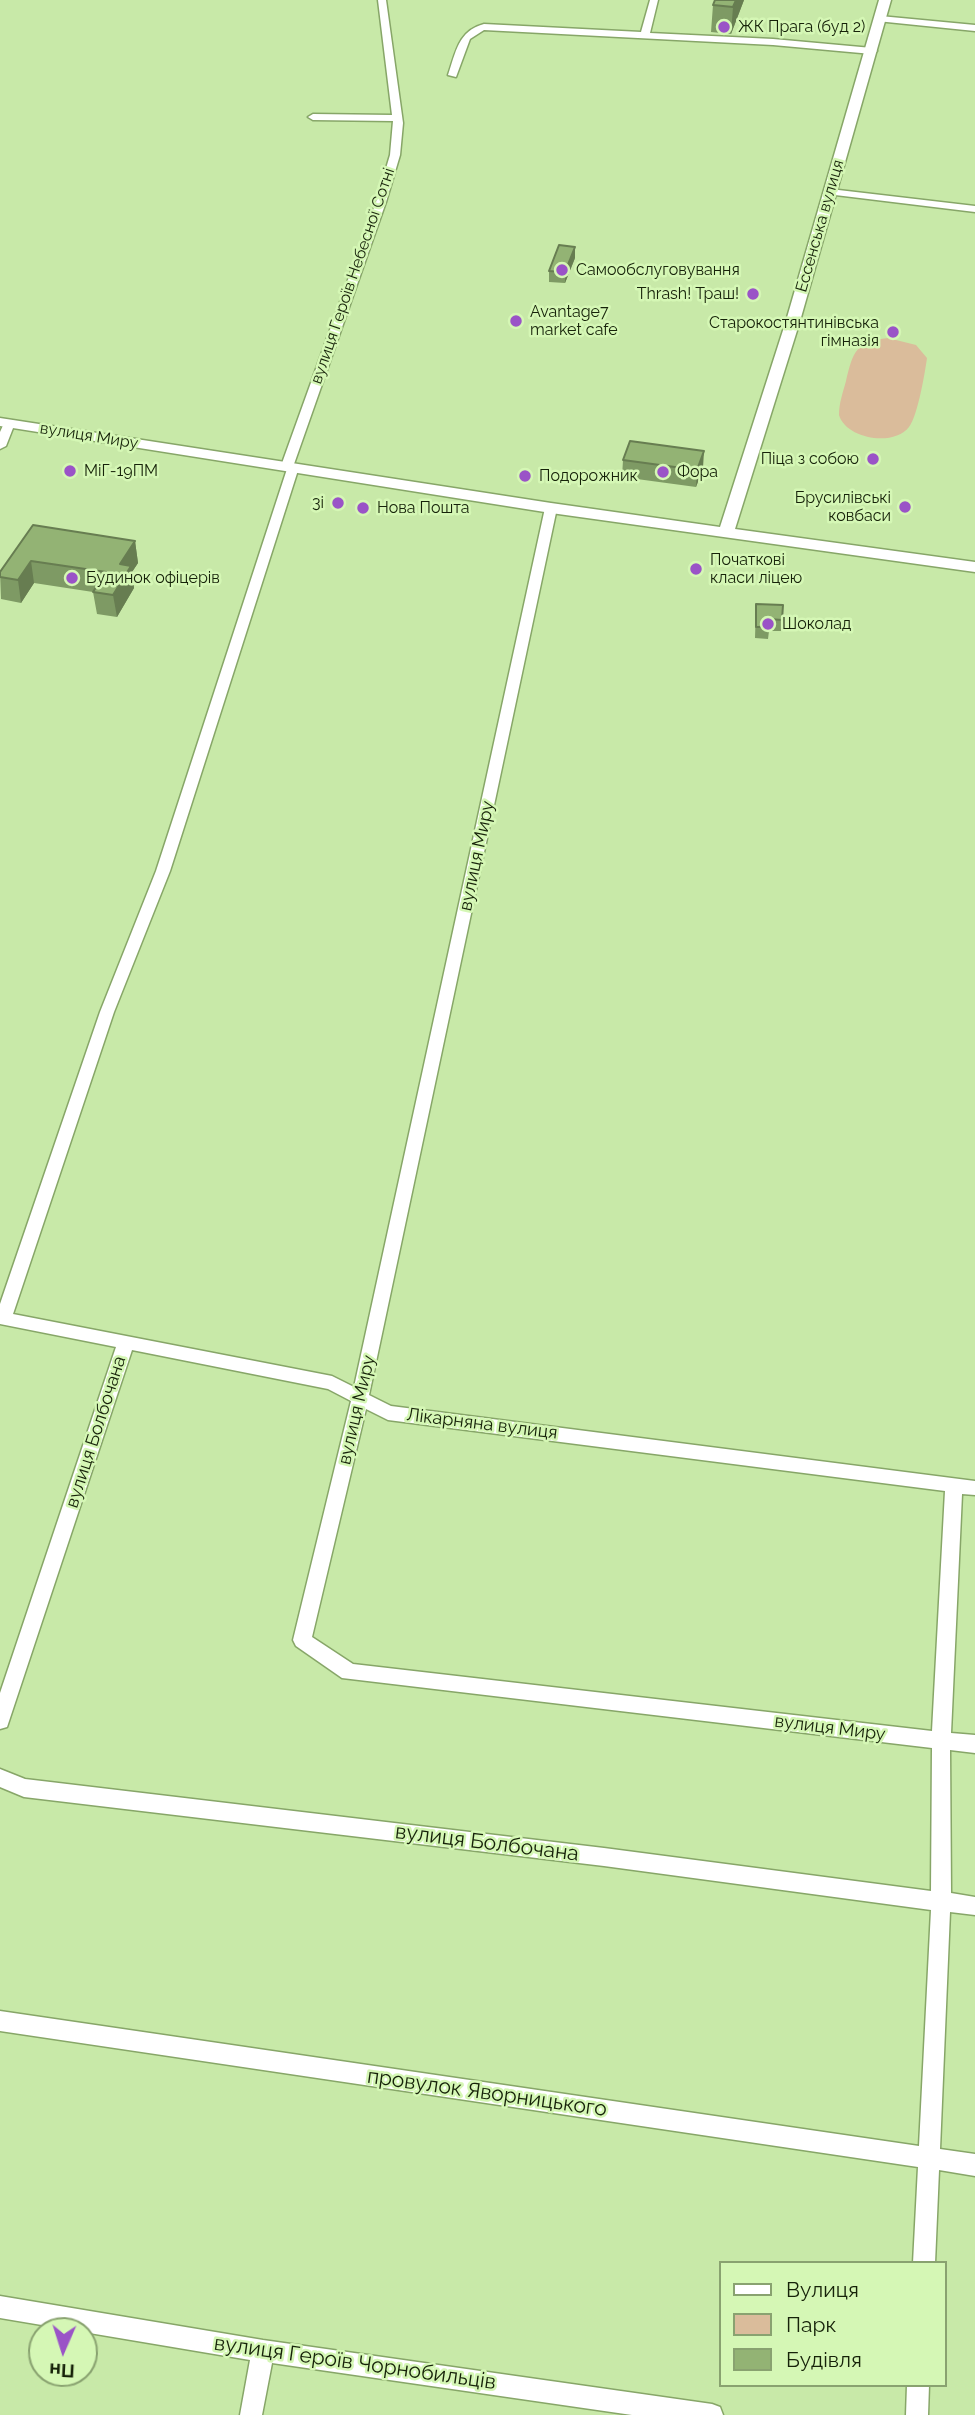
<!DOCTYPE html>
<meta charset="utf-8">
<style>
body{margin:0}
#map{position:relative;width:975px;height:2415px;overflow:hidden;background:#c8e9a8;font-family:Raleway,sans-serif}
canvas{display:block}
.legend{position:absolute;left:719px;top:2261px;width:228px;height:126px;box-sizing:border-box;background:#d5f7b5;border:2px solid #89a270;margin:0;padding:9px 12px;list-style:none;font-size:21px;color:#162209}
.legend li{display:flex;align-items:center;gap:14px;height:35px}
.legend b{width:35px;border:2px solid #89a270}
.north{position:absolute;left:28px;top:2317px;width:70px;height:70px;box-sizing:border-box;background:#d5f7b5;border:2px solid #89a270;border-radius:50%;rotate:183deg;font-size:19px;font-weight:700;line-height:28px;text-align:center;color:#162209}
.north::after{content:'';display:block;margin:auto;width:24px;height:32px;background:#9a53c7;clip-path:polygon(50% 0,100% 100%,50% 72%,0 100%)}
</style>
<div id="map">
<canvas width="975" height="2415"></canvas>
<ul class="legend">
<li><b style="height:9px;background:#fff"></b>Вулиця</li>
<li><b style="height:19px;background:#dabc9b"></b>Парк</li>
<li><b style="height:19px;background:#93b374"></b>Будівля</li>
</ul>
<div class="north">Пн</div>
</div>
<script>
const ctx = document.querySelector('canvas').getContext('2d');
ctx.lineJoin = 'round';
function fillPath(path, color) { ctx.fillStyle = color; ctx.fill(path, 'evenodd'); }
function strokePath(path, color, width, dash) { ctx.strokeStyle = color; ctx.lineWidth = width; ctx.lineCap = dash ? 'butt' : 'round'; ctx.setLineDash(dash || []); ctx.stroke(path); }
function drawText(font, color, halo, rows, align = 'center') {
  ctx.font = font + ' Raleway,sans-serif'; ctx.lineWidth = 5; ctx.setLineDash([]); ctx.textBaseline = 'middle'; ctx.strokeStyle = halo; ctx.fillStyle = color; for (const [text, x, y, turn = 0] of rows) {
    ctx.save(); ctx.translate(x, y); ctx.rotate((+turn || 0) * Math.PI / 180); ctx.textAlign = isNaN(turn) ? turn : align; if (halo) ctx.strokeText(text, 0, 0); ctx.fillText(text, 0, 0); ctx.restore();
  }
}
fillPath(new Path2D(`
 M888,338L916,345L927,358C925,372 918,415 909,427C894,447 846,439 839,415C839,403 843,392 846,381C853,351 856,342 888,338Z`), '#dabc9b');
const street = new Path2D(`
 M378,0H386L403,123L400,155L386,202L294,464L299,467L170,871L114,1012L13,1314L332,1376L354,1387L545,508L551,504L555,506L557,508L369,1395L391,1406L975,1481V1495L962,1494L951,1733L975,1735V1753L950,1750L951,1893L975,1897V1915L950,1912L940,2149L975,2154V2176L939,2170L935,2263H913L918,2167L0,2031V2011L919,2146L931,1910L604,1866L24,1797L0,1787V1769L25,1779L604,1848L931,1891L932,1748L342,1678L296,1646L293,1640L351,1401L328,1389L132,1350L9,1721L7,1727L0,1729V1693L116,1347L0,1324V1304L100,1012L156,871L287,469L281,466L376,202L390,155L393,121L313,120L308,117L313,114L392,115ZM366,1409L388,1420L945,1491L932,1731L353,1664L312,1637Z
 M650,0H658L650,33L773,39L872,48L877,51L872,54L773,45L484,30L470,39L456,77L448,75C456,52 458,31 484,24L641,32Z
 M880,16L975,25V31L877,21L876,19Z
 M830,189L975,206V212L827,194V190Z
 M9,420L15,423L6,446L0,449V432L5,421Z
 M0,2296L263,2340L712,2404L720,2407L723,2415H632L272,2363L262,2415H240L250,2360L0,2318Z
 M907,2385H929L928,2415H906Z`);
const secondary = new Path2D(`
 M879,0H891L800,321L735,529L975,562V572L551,513L0,426V418L551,503L720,527L786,321Z`);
strokePath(street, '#87a668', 3);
strokePath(secondary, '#87a668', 3);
fillPath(street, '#fff');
fillPath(secondary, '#fff');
fillPath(new Path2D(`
 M744,0L731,34L711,32L713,5Z
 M575,258L565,283L549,282V271Z
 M623,460L703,468L696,487L622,477Z
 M33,525L135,541L138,563L132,572L134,588L117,617L97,614L93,592L34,583L21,603L1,599L0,572Z
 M756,604L782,620L781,631H769L768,639L755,638Z`), '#7e9a64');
fillPath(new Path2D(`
 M736,0H744L731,34L733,7Z
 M575,247V258L565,283V272Z
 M704,451L703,468L696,487L697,470Z
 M135,541L138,563L132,572L134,588L117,617L113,595L120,564Z
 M31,561L34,583L21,603L18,580Z`), '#677d51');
const building = new Path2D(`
 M715,0H736L733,7L713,5Z
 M559,245L575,247L565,272L549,271Z
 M630,441L704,451L697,470L623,460Z
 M33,525L135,541L120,564L131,566L113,595L93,592L106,572L31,561L18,580L0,577V572Z
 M756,604L783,605L782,620L769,619V627H756Z`);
fillPath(building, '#93b374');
strokePath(building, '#677d51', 2);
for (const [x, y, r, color] of [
 [724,27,7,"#9a53c7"],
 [562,270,7,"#9a53c7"],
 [753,294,7,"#9a53c7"],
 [516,321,7,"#9a53c7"],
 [893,332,7,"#9a53c7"],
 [873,459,7,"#9a53c7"],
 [70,471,7,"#9a53c7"],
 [663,472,7,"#9a53c7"],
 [525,476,7,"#9a53c7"],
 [338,503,7,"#9a53c7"],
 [905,507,7,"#9a53c7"],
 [363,508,7,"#9a53c7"],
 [696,569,7,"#9a53c7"],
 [72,578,7,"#9a53c7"],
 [768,624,7,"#9a53c7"]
]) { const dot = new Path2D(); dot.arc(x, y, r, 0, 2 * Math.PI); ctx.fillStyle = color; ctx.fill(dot); strokePath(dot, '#d5f7b5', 2.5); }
drawText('16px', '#162209', '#d5f7b5', [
 ["ЖК Прага (буд 2)",738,27],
 ["Самообслуговування",576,270],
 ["Thrash! Траш!",739,294,"right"],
 ["Avantage7",530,312],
 ["market cafe",530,330],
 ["Старокостянтинівська",879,323,"right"],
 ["гімназія",879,341,"right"],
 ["Піца з собою",859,459,"right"],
 ["МіГ-19ПМ",84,471],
 ["Фора",677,472],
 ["Подорожник",539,476],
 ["Брусилівські",891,498,"right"],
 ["ковбаси",891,516,"right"],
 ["3і",324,503,"right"],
 ["Нова Пошта",377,508],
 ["Початкові",710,560],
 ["класи ліцею",710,578],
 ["Будинок офіцерів",86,578],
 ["Шоколад",782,624]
], 'left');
drawText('16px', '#162209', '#d5f7b5', [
 ["Ессенська вулиця",820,226,-74],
 ["вулиця Героїв Небесної Сотні",353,276,-71],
 ["вулиця Миру",89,436,9]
]);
drawText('18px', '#162209', '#d5f7b5', [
 ["вулиця Миру",477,856,-78],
 ["вулиця Миру",357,1410,-77],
 ["Лікарняна вулиця",482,1424,7],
 ["вулиця Болбочана",96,1432,-72],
 ["вулиця Миру",830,1728,7]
]);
drawText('21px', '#162209', '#d5f7b5', [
 ["вулиця Болбочана",487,1843,7],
 ["провулок Яворницького",487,2093,8],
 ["вулиця Героїв Чорнобильців",355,2363,8]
]);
</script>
